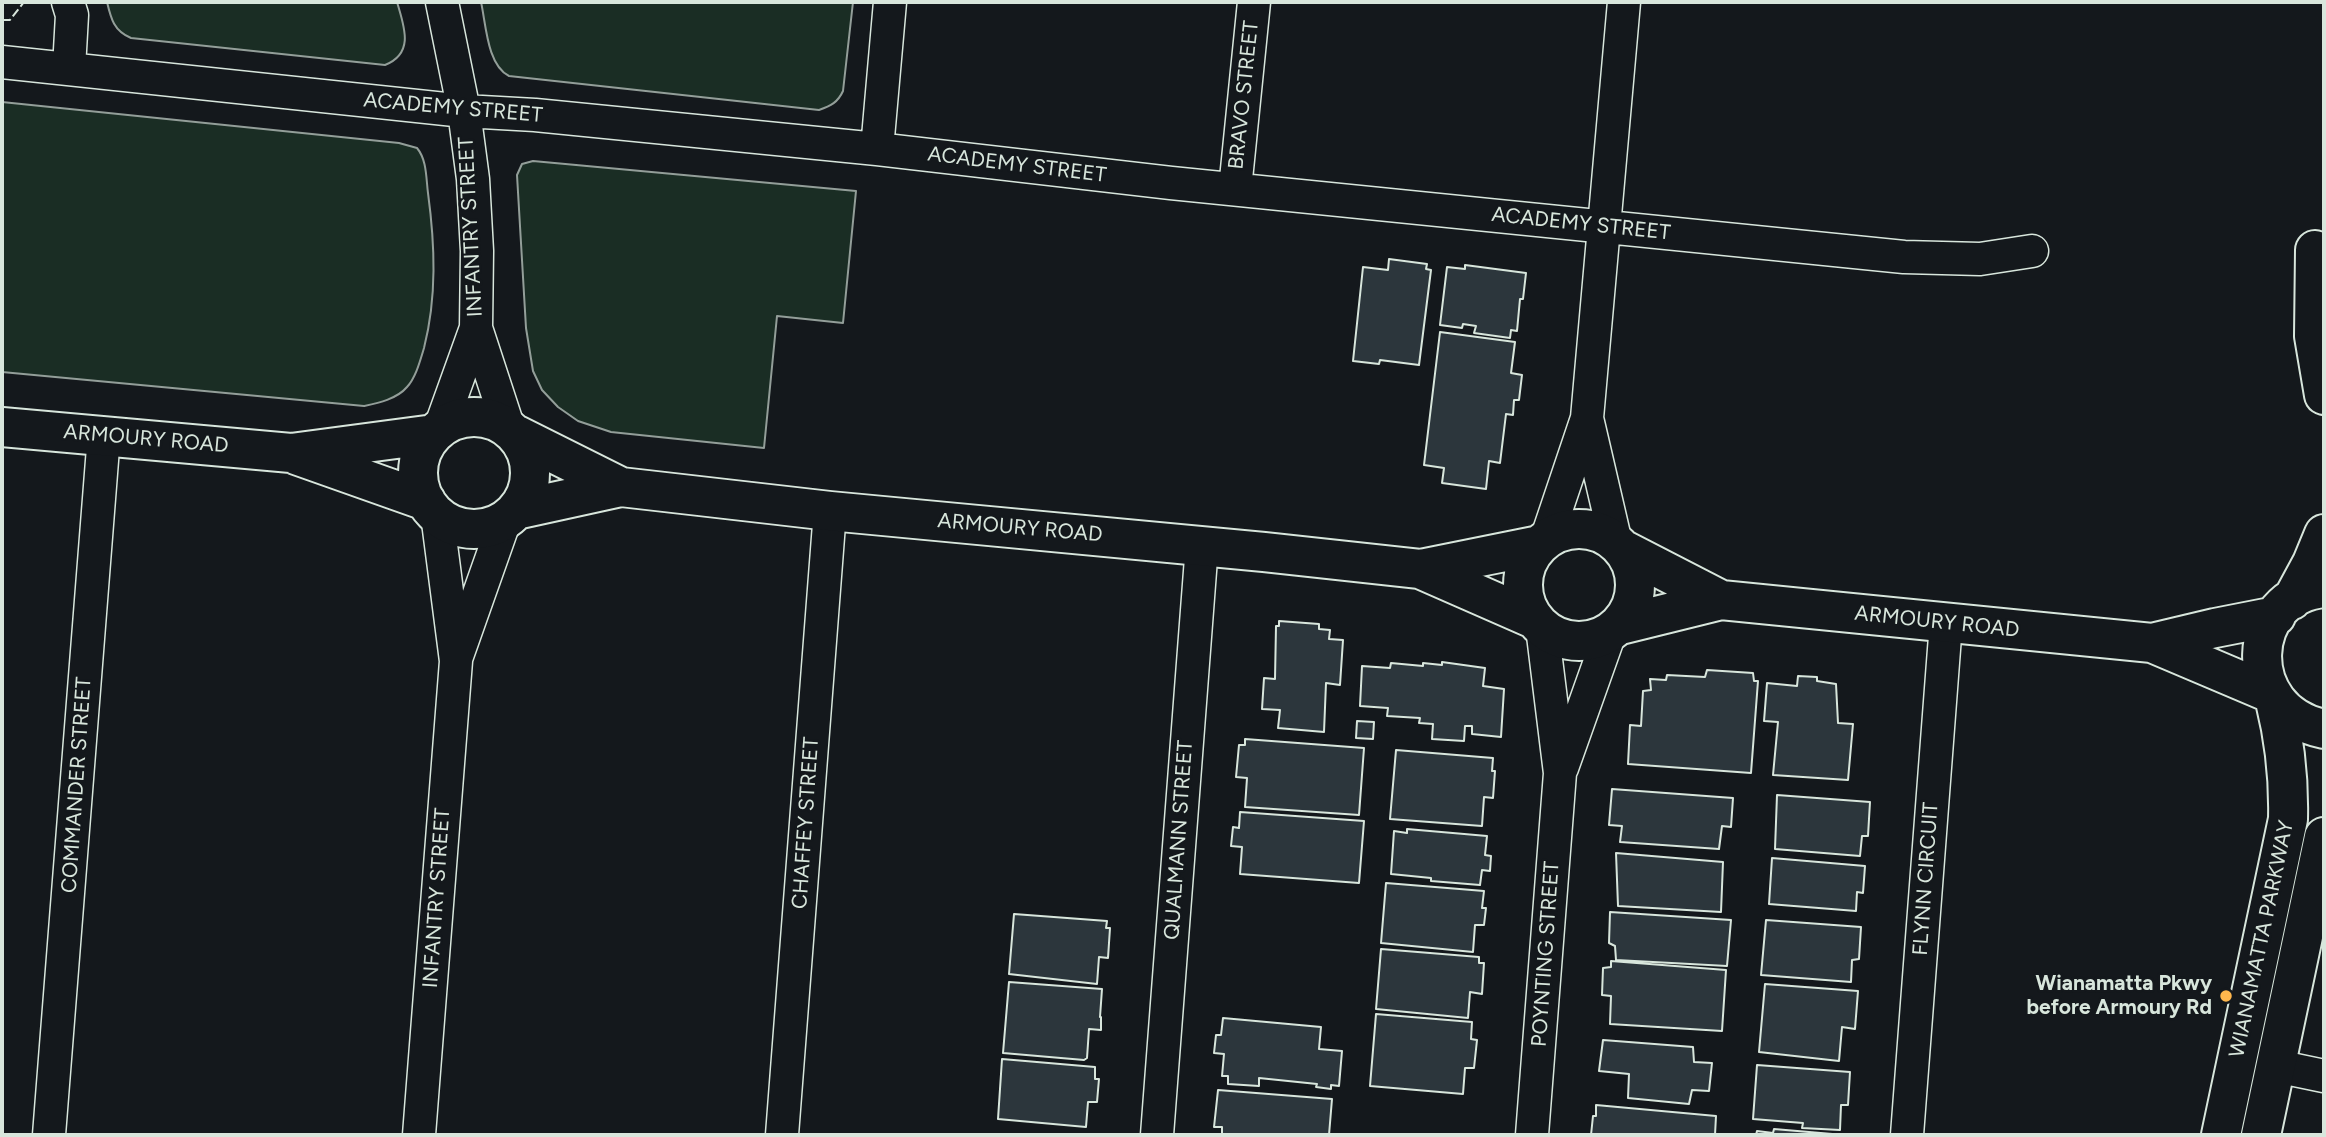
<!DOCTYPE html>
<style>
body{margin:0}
#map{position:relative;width:2326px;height:1137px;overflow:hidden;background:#14181c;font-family:Figtree,sans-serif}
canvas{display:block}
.frame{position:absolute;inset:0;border:4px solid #d8e6dc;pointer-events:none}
</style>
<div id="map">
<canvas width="2326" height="1137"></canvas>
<div class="frame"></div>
</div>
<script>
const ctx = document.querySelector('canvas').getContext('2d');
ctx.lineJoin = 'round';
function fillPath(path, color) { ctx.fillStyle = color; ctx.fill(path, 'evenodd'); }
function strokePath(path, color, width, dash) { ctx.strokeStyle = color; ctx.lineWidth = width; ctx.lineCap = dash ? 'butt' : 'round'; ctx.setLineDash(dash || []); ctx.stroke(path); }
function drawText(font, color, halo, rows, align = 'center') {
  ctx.font = font + ' Figtree,sans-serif'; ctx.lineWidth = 5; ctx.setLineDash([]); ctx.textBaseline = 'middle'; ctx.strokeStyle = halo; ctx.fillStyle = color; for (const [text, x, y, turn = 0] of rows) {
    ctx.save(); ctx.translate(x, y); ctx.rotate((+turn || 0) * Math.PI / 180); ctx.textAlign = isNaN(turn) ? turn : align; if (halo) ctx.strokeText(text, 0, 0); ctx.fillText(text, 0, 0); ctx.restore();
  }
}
const green = new Path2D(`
 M107,2H397C404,26 415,53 385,65L131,38C114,31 111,19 107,2Z
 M481,2H853L843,91C838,102 831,106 819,110L509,76C487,65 486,24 481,2Z
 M2,102L399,143L417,148C427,160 426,178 428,193C435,245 437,297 424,348C420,361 416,377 407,387C397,399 378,403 364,406L2,372Z
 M533,161L856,191L843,323L777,316L764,448L611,432L578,421L558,407L542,390L533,371L526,328L517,175L522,164Z`);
fillPath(green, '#1a2d24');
strokePath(green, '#939e99', 2);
const building = new Path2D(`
 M1389,259L1427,264L1426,269L1431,270L1419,365L1380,360L1379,364L1353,361L1363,267L1388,270Z
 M1465,265L1526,273L1523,299H1520L1517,331L1511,330L1510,338L1474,333L1476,326L1463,324L1462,328L1440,325L1447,267L1465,269Z
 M1440,332L1515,342L1511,373L1522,375L1519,400H1514L1513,415L1506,414L1500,463L1489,461L1486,489L1442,483L1444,468L1424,465Z
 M1279,621L1319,624V629L1330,630L1329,639L1343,640L1340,685L1326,683L1324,732L1278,728L1280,710L1262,709L1264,678L1275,679L1276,626H1279Z
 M1442,662L1485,668L1483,686L1504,689L1501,737L1472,734V726H1465L1464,741L1432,739L1433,724L1419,723L1420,718L1387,716L1388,708L1360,706L1362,666L1390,668L1391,663L1423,666V663L1442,665Z
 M1707,670L1753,673L1754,681H1758L1751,773L1628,764L1630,725L1641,726L1643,691L1651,690L1650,679L1666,680L1667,675L1705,677Z
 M1798,676L1817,677V681L1836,684L1838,723L1853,724L1848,780L1773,775L1778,722L1764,721L1767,683L1797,686Z
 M1357,721L1374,722L1373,739L1356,738Z
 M1245,739L1364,748L1359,815L1245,807L1247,778L1236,777L1239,745H1245Z
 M1396,750L1493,758L1492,771H1495L1493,798L1484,797L1482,826L1390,819Z
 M1612,789L1733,798L1731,827L1722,826L1719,849L1620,842L1622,826L1609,825Z
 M1777,795L1870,802L1868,836H1862L1860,856L1775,849Z
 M1240,812L1364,821L1359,883L1240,874L1242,847L1231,846L1233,827L1239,828Z
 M1407,829L1487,836L1485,855L1491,856L1490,871L1482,870L1480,885L1431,881V878L1391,874L1394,831L1407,833Z
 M1616,853L1723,862L1721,912L1618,906Z
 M1772,858L1865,866L1863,893L1857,892L1856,911L1769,904Z
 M1386,883L1484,891L1482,908H1486L1484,925H1475L1473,952L1381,943Z
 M1610,912L1731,920L1727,966L1616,960L1615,946L1609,943Z
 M1014,914L1107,921L1106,928H1110L1108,958L1099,957L1097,984L1009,974Z
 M1766,920L1861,927L1859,959L1852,960L1851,982L1761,975Z
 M1381,949L1479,957V963H1484L1482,994L1470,992L1468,1018L1376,1009Z
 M1611,961L1726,970L1722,1031L1610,1024L1611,996L1602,995L1603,968L1611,967Z
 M1009,982L1102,989L1100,1017H1101V1030L1089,1029L1087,1058L1084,1060L1003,1053Z
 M1765,984L1858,991L1855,1029L1842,1027L1839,1061L1759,1052Z
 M1376,1014L1472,1022L1471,1039L1477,1040L1474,1068H1465L1463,1094L1370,1086Z
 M1223,1018L1321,1027L1319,1049L1342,1051L1339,1086L1331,1085V1089L1316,1087L1317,1084L1259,1078V1086L1228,1084V1076H1222L1224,1054L1214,1053L1216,1035H1221Z
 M1603,1040L1693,1047L1694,1062L1712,1063L1709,1091L1692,1090L1689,1104L1628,1098L1629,1074L1599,1071Z
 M1002,1059L1095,1067V1079H1099L1097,1102H1088L1086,1127L998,1119Z
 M1757,1065L1850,1072L1848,1105H1841L1840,1130L1802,1128L1803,1123L1753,1119Z
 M1218,1090L1332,1099L1329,1135H1222V1127H1214Z
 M1596,1105L1716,1116L1715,1135H1591L1593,1116H1596Z
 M1774,1129L1844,1135H1756L1757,1131L1773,1133Z`);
fillPath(building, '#2c363c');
strokePath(building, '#d8e6dc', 2);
const street = new Path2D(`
 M68,2L72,15L69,68
 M442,2L464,111L473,179L477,251L476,328L509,429
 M2,62L464,111L535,115L877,149L1171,183L1904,257L1980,259L2032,251
 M877,149L890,2
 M1235,189L1254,2
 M1587,418L1616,543
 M440,428L476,328
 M1546,540L1587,418L1624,2
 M457,656L505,520
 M1562,768L1610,633
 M2276,1066L2324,1076
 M49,1135L104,435
 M419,1135L456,661L437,514
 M782,1135L830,511
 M1157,1135L1202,545
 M1532,1135L1560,773L1542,627
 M1907,1135L1946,623`);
const secondary = new Path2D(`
 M2315,250L2314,336L2324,395
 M418 473a56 56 0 1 1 112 0a56 56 0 1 1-112 0Z
 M2,427L291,453L434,434
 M517,435L621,487
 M296,455L426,501
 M516,510L621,487L830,511L1264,552L1420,569L1534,619
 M1523 585a56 56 0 1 1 112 0a56 56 0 1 1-112 0Z
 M1622,549L1721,600
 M1420,569L1539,545
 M2324,588C2245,595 2238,711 2324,729
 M2292,600L2312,563L2324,534
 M1620,625L1721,600L2152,643L2270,693
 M2152,643L2215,628L2276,616
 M2221,1135L2288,819C2289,778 2285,741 2275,701
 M2261,1135L2324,837`);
strokePath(street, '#d8e6dc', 35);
strokePath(secondary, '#d8e6dc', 42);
strokePath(street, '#14181c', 32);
strokePath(secondary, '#14181c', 38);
strokePath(new Path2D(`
 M2,20H10L24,2`), '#d8e6dc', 2, [9, 3.5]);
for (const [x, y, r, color] of [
 [2226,996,7,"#ffb74d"]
]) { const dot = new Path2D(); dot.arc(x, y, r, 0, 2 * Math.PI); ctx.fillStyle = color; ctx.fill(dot); strokePath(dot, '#14181c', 2.5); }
drawText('21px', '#d8e6dc', '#14181c', [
 ["BRAVO STREET",1244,95,-84],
 ["ACADEMY STREET",453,108,5],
 ["ACADEMY STREET",1017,165,7],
 ["ACADEMY STREET",1581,224,6],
 ["INFANTRY STREET",471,227,-93],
 ["ARMOURY ROAD",146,439,5],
 ["ARMOURY ROAD",1020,528,5],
 ["ARMOURY ROAD",1937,622,6],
 ["COMMANDER STREET",77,785,-86],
 ["CHAFFEY STREET",806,823,-86],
 ["QUALMANN STREET",1179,840,-86],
 ["FLYNN CIRCUIT",1926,879,-86],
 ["INFANTRY STREET",437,898,-86],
 ["WIANAMATTA PARKWAY",2262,939,-78],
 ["POYNTING STREET",1546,954,-86]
]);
drawText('bold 21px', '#d8e6dc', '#14181c', [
 ["Wianamatta Pkwy",2212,984],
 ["before Armoury Rd",2212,1008]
], 'right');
</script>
